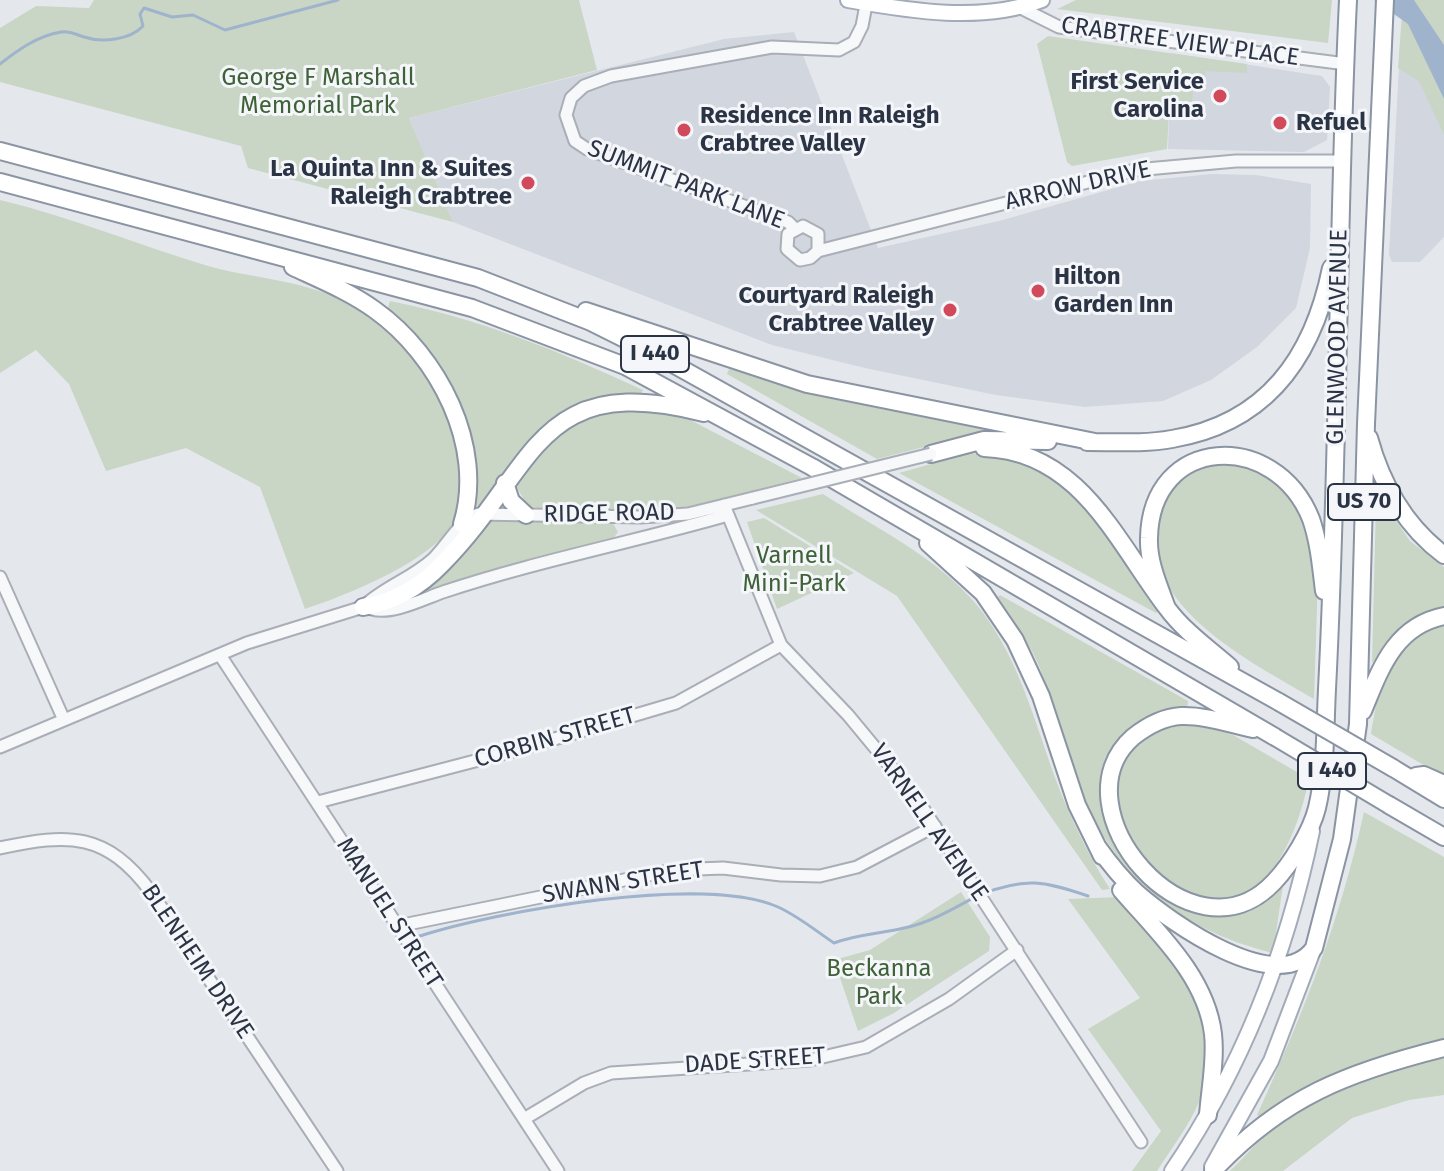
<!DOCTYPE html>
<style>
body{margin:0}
canvas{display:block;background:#e4e7ec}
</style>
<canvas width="1444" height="1171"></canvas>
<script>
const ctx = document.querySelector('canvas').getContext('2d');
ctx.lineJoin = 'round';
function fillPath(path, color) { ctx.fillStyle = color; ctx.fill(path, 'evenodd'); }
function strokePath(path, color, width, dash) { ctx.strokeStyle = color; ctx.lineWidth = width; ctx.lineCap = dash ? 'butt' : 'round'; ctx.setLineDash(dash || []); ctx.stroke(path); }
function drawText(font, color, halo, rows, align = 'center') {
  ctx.font = font + ' "Fira Sans",sans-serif'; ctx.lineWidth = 6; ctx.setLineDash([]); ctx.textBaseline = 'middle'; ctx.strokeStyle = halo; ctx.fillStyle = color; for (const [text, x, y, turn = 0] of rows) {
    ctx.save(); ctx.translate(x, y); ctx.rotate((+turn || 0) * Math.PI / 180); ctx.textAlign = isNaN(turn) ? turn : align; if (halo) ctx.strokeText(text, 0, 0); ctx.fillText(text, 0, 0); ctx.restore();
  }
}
fillPath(new Path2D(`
 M794,32L878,248L999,221L1140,181L1212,174L1256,175L1311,184L1310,248L1296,308L1257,347L1211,380L1163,401L1085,407L996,395L865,368L772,345L453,222L409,118L724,39Z
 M1171,53L1322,76L1330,87L1327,140L1304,152L1168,149Z
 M1399,66L1444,97V237L1420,262H1392L1389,255Z`), '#d2d6de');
fillPath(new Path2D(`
 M94,0H579L597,70L409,118L453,222L248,168L241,146L0,82V28L36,6L89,8Z
 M1076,0H1332L1328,43L1057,9Z
 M1403,0H1444V135L1419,81L1398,68Z
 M1048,36L1247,64V73L1205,71V90L1193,91L1191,111H1169L1167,149L1072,166L1067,162L1037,44Z
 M0,200C71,217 138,245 208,266C247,277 289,279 327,294C404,325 452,393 461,474C462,490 464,501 458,516C439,559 347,595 305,609L260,487L186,448L106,471L69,384L36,350L0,373Z
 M390,301C478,318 561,352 643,390L641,394C563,388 520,450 482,508L473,503L469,447L387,310Z
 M729,369L800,388L987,426V431L877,459L727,374Z
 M600,410L673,411L802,478L677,510H565L528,507L515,484L518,474L570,423Z
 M970,453L1029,460L1082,499L1160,610L1156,613L899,473Z
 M1233,459L1278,480L1305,519L1318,577L1314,699C1252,662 1125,601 1162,508C1175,475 1200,464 1233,459Z
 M823,494C874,527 937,557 976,604C1024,662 1037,736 1065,803C1078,833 1092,861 1110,889L1102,890L897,596L756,510Z
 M1381,499L1410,541L1444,567V609L1428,612L1394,636L1372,663L1376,503Z
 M485,518L611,520L618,532L612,540L424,592L422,586Z
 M764,518L854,573L777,609L747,522Z
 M1000,595L1188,701L1187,710L1166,712L1106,770L1102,794L1108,820L1142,874L1235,911L1253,905L1283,885L1273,953C1175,929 1109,871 1074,775C1062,741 1055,705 1041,671C1031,645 1014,621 998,597Z
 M1444,621V777L1371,734C1382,674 1384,646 1444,621Z
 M1192,722L1233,735L1309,779C1246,1073 994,738 1192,722Z
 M1364,812L1444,857V1042L1338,1071L1260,1117L1257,1115C1303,1014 1340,921 1364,812Z
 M961,892L990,937L989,951L894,1013L858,1031L834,960L870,950Z
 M1120,897C1172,957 1232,1017 1199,1102C1189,1126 1171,1149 1157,1171H1132L1161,1131L1088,1029L1140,998L1068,899Z
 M1444,1057V1095L1409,1100L1352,1118L1283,1171H1230C1249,1153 1267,1130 1288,1114C1332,1081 1390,1068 1444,1057Z`), '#c9d6c5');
fillPath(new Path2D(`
 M1374,0H1414L1444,45V99L1408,24Z`), '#9fb4cc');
strokePath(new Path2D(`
 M0,64C18,50 37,36 61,32C71,30 76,35 84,37C102,43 130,40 143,26L140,14L144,8L172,17L193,15L225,30L338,0
 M982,894C1026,877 1044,881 1088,896
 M412,935L420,936C498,911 703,874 778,907C798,916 816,931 834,943C857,934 880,934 904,928C929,923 953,909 975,897`), '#9fb4cc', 3);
const minor = new Path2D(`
 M1019,7L1059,27L1346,64
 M794,228L788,222L587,149L575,141L566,115L571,98L584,86L611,76L772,47L839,50L854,42L862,26L867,0
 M818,251V234L803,226L788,234L787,249L800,260L810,258L818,251L1135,170L1236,161H1343
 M724,505L781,645L848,715L915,796L1141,1142
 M0,577L64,720
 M372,609C392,615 423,599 443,592C536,561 634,542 728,515
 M220,655L558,1171
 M0,747L247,643L363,607C384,587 411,579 433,559C448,545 458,522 478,514L640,517L688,514L753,498
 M318,802L517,750L676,703L781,645
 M0,848C69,833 106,832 151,892L337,1171
 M398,926L673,870L723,868L781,875L820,876L857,867L935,826
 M524,1119L584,1083L611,1073L810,1060L866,1047L949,999L1017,950`);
const major = new Path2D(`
 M848,0C911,11 981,23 1042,0
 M1212,1167L1271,1061L1314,948
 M1172,1171C1242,1068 1287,952 1312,831`);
const highway = new Path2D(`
 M0,151L478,278L591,322L655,354L1279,702
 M0,182L472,308L625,366L812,467L1275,737
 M293,267C321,280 350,292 375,310C438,355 486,446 462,524
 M586,311L807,384L1095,442
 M1369,438C1382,485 1405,526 1444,555
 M1087,442C1116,442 1144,444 1172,439C1267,423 1313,357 1331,268
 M984,448C1080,451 1116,541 1167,608C1184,631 1208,648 1230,667
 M931,454L984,440L1048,441
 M505,483L511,501L526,515
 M928,543L983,593L1015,640L1041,696L1077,805L1102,856
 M363,607C394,602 421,586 442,564C538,467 535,370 704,413
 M1167,608C1159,586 1148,562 1149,538C1151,435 1275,429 1311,519C1319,542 1321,567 1324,591
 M1363,711C1380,670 1394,626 1444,616
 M1253,729C1230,724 1204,715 1181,716C1163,717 1147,726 1133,737C1053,807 1191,970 1274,882C1291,864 1311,832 1317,808C1326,770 1325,728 1327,689C1339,460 1337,230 1348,0
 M1393,768L1444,799
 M1416,776L1424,775L1444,784
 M1389,805L1444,837
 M1097,846C1109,863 1122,879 1137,893C1170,922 1278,999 1314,948L1342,839L1358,724L1366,424L1385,0
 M1121,890C1157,932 1206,976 1213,1034C1216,1060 1210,1088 1208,1115
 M1213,1171C1282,1097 1348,1072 1444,1048`);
strokePath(minor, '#a9aeb7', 15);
strokePath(major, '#a3abb8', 18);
strokePath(highway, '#8b94a3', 20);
strokePath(minor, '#f7f8fa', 11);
strokePath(major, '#fff', 14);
strokePath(highway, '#fff', 16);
const minorBridge = new Path2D(`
 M753,498L931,454`);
const highwayBridge = new Path2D(`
 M1279,702L1393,768
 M1275,737L1389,805`);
strokePath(minorBridge, '#a9aeb7', 15, []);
strokePath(highwayBridge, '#8b94a3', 20, []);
strokePath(minorBridge, '#f7f8fa', 11);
strokePath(highwayBridge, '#fff', 16);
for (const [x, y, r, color] of [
 [1220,96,8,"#d1495b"],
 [1280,123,8,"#d1495b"],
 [684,130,8,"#d1495b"],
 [528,183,8,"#d1495b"],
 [1038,291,8,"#d1495b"],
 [950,310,8,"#d1495b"]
]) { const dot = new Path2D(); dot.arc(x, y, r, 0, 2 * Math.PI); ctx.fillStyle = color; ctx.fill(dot); strokePath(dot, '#f4f6f9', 3); }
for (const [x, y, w] of [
 [655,354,68],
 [1364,502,72],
 [1332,771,68]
]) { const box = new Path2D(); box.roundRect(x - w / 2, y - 18, w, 36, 6); ctx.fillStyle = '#f4f6f9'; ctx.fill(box); strokePath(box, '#2b3445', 2); }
drawText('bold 22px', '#2b3445', null, [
 ["I 440",655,354],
 ["US 70",1364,502],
 ["I 440",1332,771]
]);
drawText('24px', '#2b3445', '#f4f6f9', [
 ["CRABTREE VIEW PLACE",1180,42,8],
 ["SUMMIT PARK LANE",686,185,21],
 ["ARROW DRIVE",1078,186,-13],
 ["GLENWOOD AVENUE",1338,337,-89],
 ["RIDGE ROAD",609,514,-1],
 ["CORBIN STREET",555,738,-16],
 ["VARNELL AVENUE",929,823,55],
 ["SWANN STREET",623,883,-9],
 ["MANUEL STREET",389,913,57],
 ["BLENHEIM DRIVE",197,962,56],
 ["DADE STREET",755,1061,-4]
]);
drawText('24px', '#3f6138', '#f4f6f9', [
 ["George F Marshall",318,78],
 ["Memorial Park",318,106],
 ["Varnell",794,556],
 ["Mini-Park",794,584],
 ["Beckanna",879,969],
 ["Park",879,997]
]);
drawText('bold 24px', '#2b3445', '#f4f6f9', [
 ["First Service",1204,82],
 ["Carolina",1204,110],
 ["Residence Inn Raleigh",700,116,"left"],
 ["Crabtree Valley",700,144,"left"],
 ["Refuel",1296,123,"left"],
 ["La Quinta Inn & Suites",512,169],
 ["Raleigh Crabtree",512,197],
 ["Hilton",1054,277,"left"],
 ["Garden Inn",1054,305,"left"],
 ["Courtyard Raleigh",934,296],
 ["Crabtree Valley",934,324]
], 'right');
</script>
